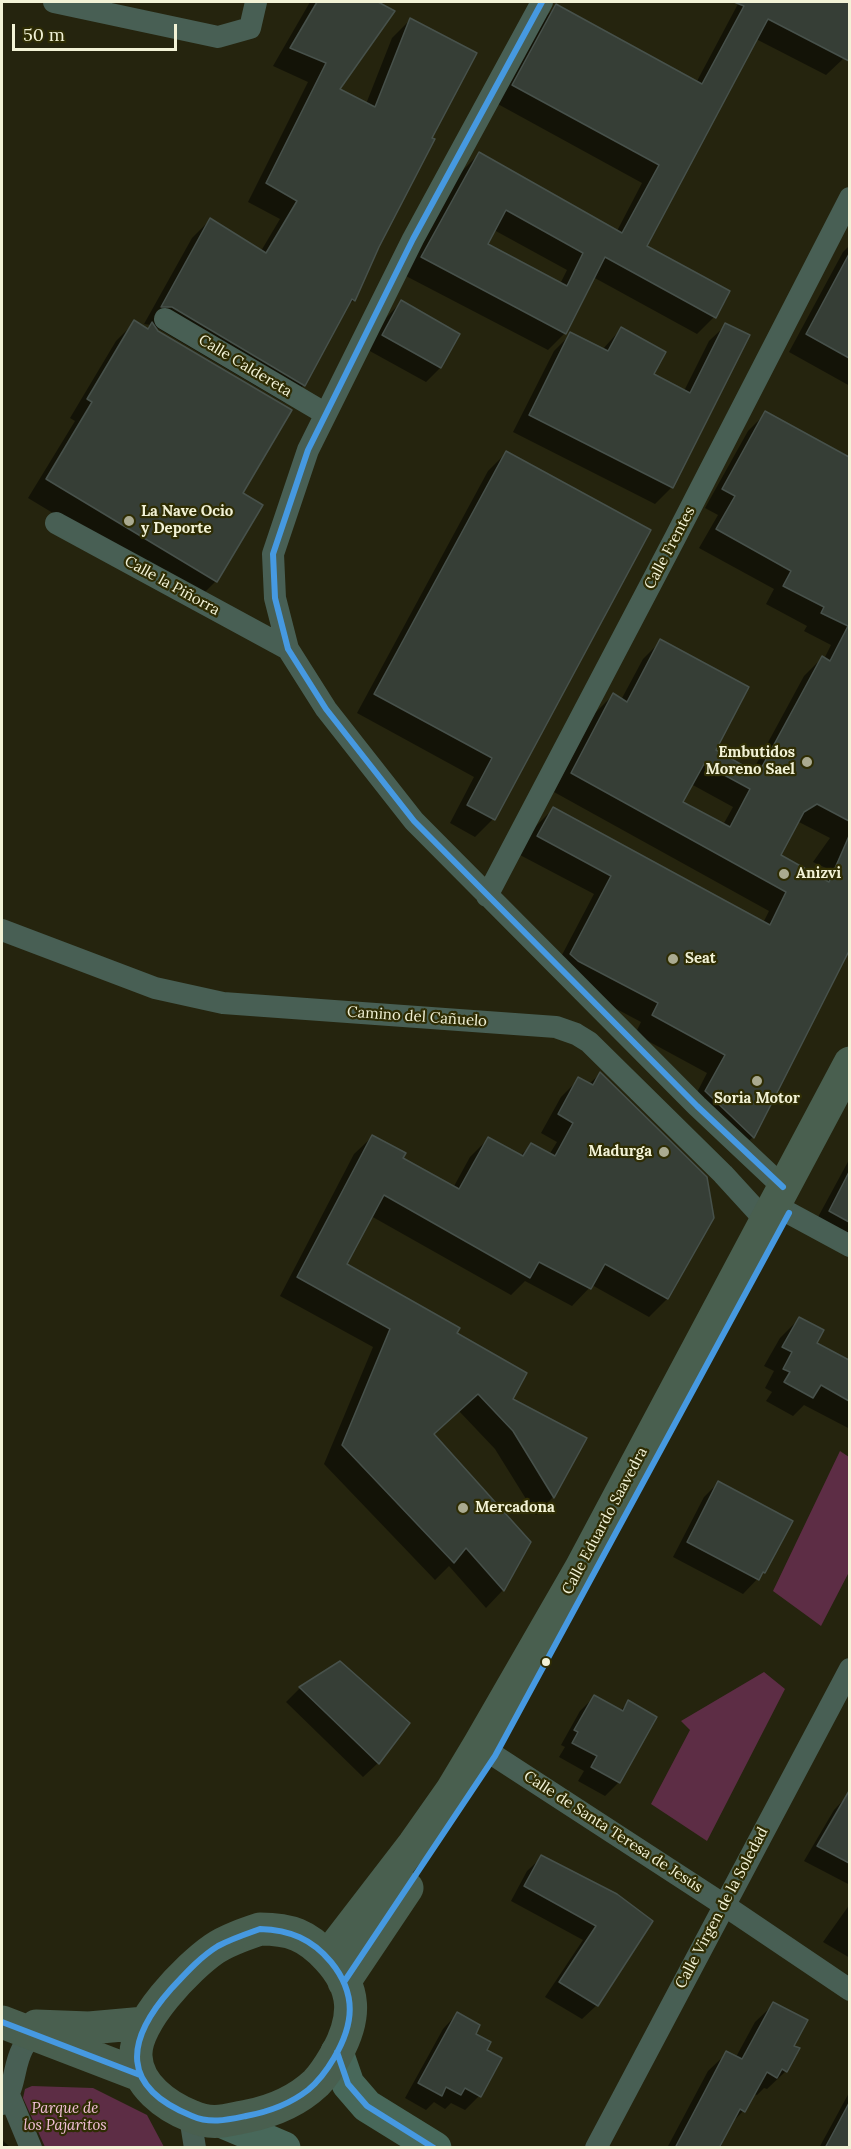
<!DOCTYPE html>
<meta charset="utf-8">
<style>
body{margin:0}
#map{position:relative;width:851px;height:2149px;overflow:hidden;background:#25240e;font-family:Lora,serif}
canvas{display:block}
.frame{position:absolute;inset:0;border:3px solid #f2f2d6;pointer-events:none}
.scale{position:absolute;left:12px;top:24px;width:165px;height:27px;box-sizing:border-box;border:3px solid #f2f2d6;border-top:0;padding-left:8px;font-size:18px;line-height:21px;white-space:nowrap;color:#f2f2d6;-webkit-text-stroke:4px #2f2d04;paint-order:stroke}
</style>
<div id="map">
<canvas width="851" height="2149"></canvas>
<div class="frame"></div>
<div class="scale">50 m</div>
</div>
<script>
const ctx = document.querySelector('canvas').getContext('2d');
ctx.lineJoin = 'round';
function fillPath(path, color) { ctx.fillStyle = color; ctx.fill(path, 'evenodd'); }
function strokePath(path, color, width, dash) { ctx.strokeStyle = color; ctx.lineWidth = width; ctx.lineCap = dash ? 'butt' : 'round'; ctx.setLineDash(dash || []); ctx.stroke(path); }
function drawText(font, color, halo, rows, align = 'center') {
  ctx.font = font + ' Lora,serif'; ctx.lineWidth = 4.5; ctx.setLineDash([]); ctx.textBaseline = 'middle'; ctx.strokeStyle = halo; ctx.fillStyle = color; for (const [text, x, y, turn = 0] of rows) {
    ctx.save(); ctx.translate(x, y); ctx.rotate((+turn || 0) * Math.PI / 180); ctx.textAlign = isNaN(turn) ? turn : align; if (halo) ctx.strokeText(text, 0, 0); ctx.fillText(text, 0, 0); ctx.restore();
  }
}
fillPath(new Path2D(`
 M840,1451L849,1457V1572L821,1626L773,1591Z
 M764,1672L785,1689L707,1841L651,1804L690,1730L681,1721Z
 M32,2086L93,2088L147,2115L164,2147H45L23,2098L25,2089Z`), '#5d2d45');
fillPath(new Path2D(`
 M310,2H374L393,11L337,90L366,104L392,38L410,20L430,138L354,300L345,308L304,385L285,403L152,325L241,493L261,506L216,581L197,600L28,498L75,421L70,418L116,341L135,322L147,329L151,325L144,324L192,238L210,220L261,251L280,219L248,202L308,82L273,66Z
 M739,2H850V47L844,58L826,75L756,39L644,246L714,317L697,334L593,277L565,333L548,350L404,275L461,172L479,154L617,231L642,183L496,103L539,24L556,6L696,83ZM494,230L567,270L560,284L486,245Z
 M850,245V386L789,352L843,252Z
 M401,302L458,335L440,368L426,382L368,350L387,317Z
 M726,325L748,336L672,487L655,504L513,432L554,351L571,334L602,350L621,329L652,375L684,391L709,341Z
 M766,413L850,459V948L753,1137L735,1154L688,1110L707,1073L635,1034L641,1022L560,979L553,972L594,894L520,855L535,827L553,809L763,923L769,911L554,792L595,713L613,695L621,700L643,659L661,641L714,751L752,772L804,676L822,658L824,659L831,645L804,631L807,626L766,604L774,589L699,548L718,515L705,508L748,431ZM691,784L733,807L723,825L681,803ZM797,821L830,838L813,862L826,868L822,879L779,856Z
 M506,453L493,819L475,837L450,823L474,777L357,713L488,471Z
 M600,1074L712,1217L667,1299L649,1317L592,1285L572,1306L525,1281L511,1295L371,1216L345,1265L455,1334L511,1400L585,1439L553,1497L536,1515L495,1449L459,1411L433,1435L529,1542L503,1590L486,1608L449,1566L435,1580L324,1464L373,1347L280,1296L354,1154L372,1137L401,1158L453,1188L470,1157L488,1139L520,1156L531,1145L549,1155L557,1142L541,1133L561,1097L579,1079L589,1084Z
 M850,1158V1250L811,1230Z
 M799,1319L815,1343L850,1362V1429L804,1405L793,1416L766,1401L772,1392L765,1388L774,1371L764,1366L780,1338Z
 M718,1483L764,1572L743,1594L673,1557L704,1497Z
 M300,1688L378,1763L363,1777L286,1702Z
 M595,1696L620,1711L629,1702L619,1782L605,1796L578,1781L584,1771L559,1757L565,1747L561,1745L580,1711Z
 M850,1793V1885L804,1861L834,1810Z
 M542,1857L617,1896L597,2005L582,2019L545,1997L583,1940L511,1901L527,1871Z
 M850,1904V1958L823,1942Z
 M774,2004L792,2046L786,2071L767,2089L764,2088L757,2095L753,2094L743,2111L729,2126L719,2143L724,2148H667L708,2071L727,2053L736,2057L755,2022Z
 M457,2014L485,2050L479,2096L465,2110L451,2103L445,2109L434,2102L426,2110L405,2098L443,2029Z
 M850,2091V2148H819Z
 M2,2140L11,2148H2Z`), '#0007');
const building = new Path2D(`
 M317,2H378L395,11L340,89L375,107L410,18L477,53L432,138L435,139L379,247L355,301L352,299L305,386L172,307H161L210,218L266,253L297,201L266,183L326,63L290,48Z
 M734,2H849V61L768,19L647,246L730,291L716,318L605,257L566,334L421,257L479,152L622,233L659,165L512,85L556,4L702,84L744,6ZM506,210L583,253L567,286L488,244Z
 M849,254V358L806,334Z
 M401,300L460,334L441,368L382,335Z
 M134,320L148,329L152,322L158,331L292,410L243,493L263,505L217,582L46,479L92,402L87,399Z
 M725,323L750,335L673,488L529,415L570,332L608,351L621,327L666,352L654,374L690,393Z
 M765,411L849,457V821L817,804L804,812L781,855L829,882L849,836V951L754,1138L705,1091L725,1055L652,1015L658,1003L578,961L570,954L611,876L537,836L553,807L770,925L786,892L571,773L613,693L627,702L660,639L749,687L716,750L758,774L822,656L830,661L848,626L821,613L824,607L783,586L791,571L716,529L735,496L722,489ZM704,764L750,789L730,827L683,802Z
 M506,451L651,530L495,820L467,805L492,758L374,694Z
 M600,1072L707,1177L714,1218L668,1299L605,1264L591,1289L539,1262L530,1278L384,1195L347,1264L460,1328L457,1333L527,1373L513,1399L587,1438L554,1498L513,1431L478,1394L434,1434L531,1542L504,1591L466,1548L454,1563L342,1445L390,1329L297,1277L372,1135L406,1153L403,1158L459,1189L488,1137L523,1156L531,1143L555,1156L573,1123L558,1114L578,1077L593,1085Z
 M849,1172V1222L829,1211Z
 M799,1317L824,1330L817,1343L849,1360V1401L821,1385L813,1398L784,1382L790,1372L783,1369L792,1352L782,1347Z
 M718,1481L793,1521L765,1573L763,1572L759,1580L687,1542Z
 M340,1661L410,1723L379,1764L299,1687Z
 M594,1695L623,1711L628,1700L657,1717L620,1783L591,1767L597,1756L572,1743L578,1732L574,1730Z
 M849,1791V1863L817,1846Z
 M541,1855L617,1894L653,1921L598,2006L559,1982L596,1926L524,1886Z
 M773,2002L808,2020L794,2046L800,2048L787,2072L782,2069L777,2078L767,2072L745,2112L740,2109L719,2148H675L726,2051L742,2059Z
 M457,2012L480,2025L476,2034L491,2042L487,2050L502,2058L481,2097L465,2088L461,2095L446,2087L442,2096L418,2083Z
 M849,2103V2148H825Z`);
fillPath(building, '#363e36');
strokePath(building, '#47514b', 1.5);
strokePath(new Path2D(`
 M54,2L218,37L250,28L256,2
 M542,2L413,239L308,450L273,554L275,598L288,649L326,709L414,821L697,1106L783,1187
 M165,319L326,414
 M56,523L288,649
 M487,896L675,538L850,198
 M2,930L155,988L223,1003L556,1027L576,1034L589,1042L723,1174L766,1221
 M789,1213L850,1246
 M495,1756L724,1905L850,1990
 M9,2095L31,2148
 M2,2104C22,2080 7,2049 44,2027
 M187,2115L191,2123L195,2148
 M596,2148L850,1669`), '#485f54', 22);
strokePath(new Path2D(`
 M337,2052L348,2084L367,2106L435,2148
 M223,2122L284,2148`), '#48685a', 33);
strokePath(new Path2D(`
 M260,1929C290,1929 307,1935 328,1958C357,1989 356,2018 337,2053C331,2063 325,2074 316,2083C298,2100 273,2111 248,2116C226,2120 213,2126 191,2116C166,2106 137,2085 136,2056C134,2022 188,1967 214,1949C227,1940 245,1934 260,1929Z
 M327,1957L414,1844L452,1790L479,1745L581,1568L850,1063
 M344,1982L407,1888
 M2,2022L140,2075
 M36,2026L89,2028L145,2023`), '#495f4f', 33);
strokePath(new Path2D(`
 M542,2L413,239L308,450L273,554L275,598L288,649L326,709L414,821L697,1106L783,1187
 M260,1929C290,1930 312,1939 331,1962C357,1994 354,2024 334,2058C327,2070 319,2081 308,2090C290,2104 268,2112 246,2116C227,2120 210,2124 192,2116C120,2087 125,2041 171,1989C185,1974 200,1957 218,1946C231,1939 246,1934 260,1929Z
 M344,1982L495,1756L789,1213
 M2,2022L140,2075
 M337,2052L348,2084L367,2106L434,2148`), '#4699e1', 6);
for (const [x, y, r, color] of [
 [129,521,6,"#aaaa90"],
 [807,762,6,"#aaaa90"],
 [784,874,6,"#aaaa90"],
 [673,959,6,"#aaaa90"],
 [757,1081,6,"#aaaa90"],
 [664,1152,6,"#aaaa90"],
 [463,1508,6,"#aaaa90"],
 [546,1662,5,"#f2f2d6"]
]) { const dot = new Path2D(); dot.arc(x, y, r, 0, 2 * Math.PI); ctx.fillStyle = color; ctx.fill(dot); strokePath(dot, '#2f2d04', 2); }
drawText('15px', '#f2f2d6', '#2f2d04', [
 ["Calle Caldereta",245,366,31],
 ["Calle Frentes",670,548,-62],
 ["Calle la Piñorra",172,586,29],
 ["Camino del Cañuelo",417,1017,4],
 ["Calle Eduardo Saavedra",605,1521,-62],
 ["Calle de Santa Teresa de Jesús",613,1832,33],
 ["Calle Virgen de la Soledad",722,1908,-62]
]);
drawText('bold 15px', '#f2f2d6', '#2f2d04', [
 ["La Nave Ocio",141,512],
 ["y Deporte",141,529],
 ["Embutidos",795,753,"right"],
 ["Moreno Sael",795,770,"right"],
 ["Anizvi",796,874],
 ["Seat",685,959],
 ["Soria Motor",757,1099,"center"],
 ["Madurga",652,1152,"right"],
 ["Mercadona",475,1508]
], 'left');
drawText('italic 15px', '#f4c0da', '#2f2d04', [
 ["Parque de",65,2109],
 ["los Pajaritos",65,2126]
]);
</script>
